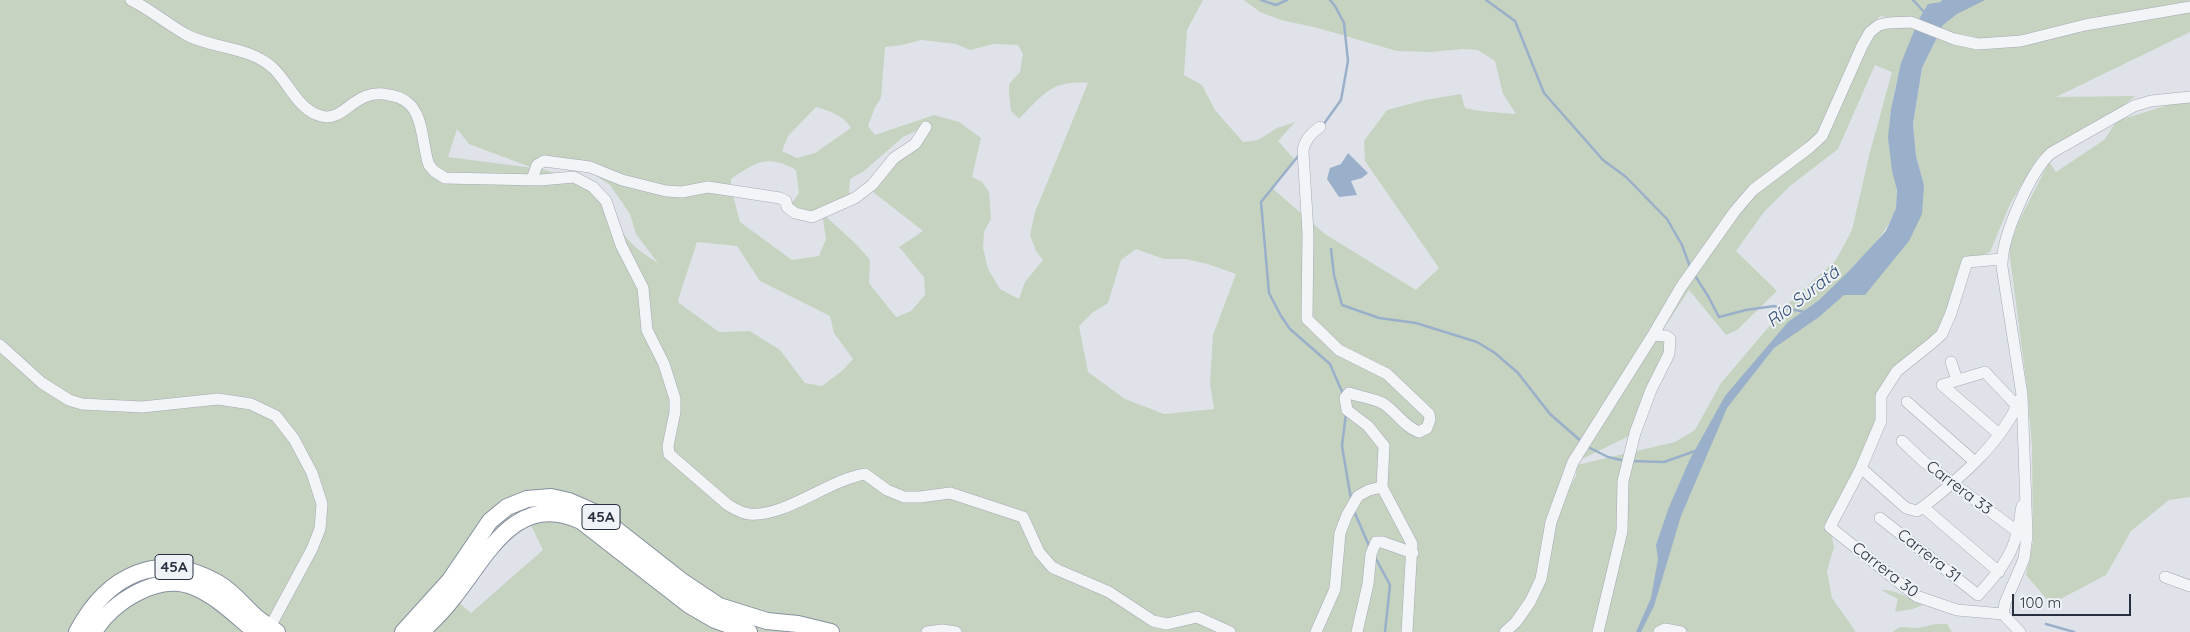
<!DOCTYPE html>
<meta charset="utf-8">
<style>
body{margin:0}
#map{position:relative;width:2190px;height:632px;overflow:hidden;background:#dfe3e9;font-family:Quicksand,sans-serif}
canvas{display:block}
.scale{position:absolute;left:2012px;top:594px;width:119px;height:22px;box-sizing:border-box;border:2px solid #283040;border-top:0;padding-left:6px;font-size:15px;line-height:18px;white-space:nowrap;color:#283040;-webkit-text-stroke:4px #eff2f6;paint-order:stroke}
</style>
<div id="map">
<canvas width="2190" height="632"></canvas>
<div class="scale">100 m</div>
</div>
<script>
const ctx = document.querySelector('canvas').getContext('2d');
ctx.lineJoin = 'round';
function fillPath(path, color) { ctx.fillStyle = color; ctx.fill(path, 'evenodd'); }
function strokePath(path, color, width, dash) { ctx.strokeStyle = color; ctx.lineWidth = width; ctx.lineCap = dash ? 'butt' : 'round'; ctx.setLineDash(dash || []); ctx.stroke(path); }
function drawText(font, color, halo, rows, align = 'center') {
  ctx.font = font + ' Quicksand,sans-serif'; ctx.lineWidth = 4; ctx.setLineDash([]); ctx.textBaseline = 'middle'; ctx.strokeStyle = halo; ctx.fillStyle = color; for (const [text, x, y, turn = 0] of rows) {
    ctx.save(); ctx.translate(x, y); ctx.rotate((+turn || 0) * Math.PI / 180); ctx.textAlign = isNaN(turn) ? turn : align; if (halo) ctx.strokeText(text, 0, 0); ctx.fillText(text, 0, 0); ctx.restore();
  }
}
fillPath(new Path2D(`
 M0,0H1203L1187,30L1184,75L1202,85L1215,110L1243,142L1258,140L1277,128L1295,122L1278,141L1295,160L1272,188L1325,234L1416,290L1439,268L1365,161L1364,141L1387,110L1425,100L1461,94L1465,108L1479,111L1516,114L1503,94L1495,61L1478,50L1463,49L1431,52L1397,51L1318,28L1281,20L1260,12L1244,0H2190V32L2056,97L2135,96L2119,109L2065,139L2038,157L2010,204L1990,252L1971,260L1941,334L1887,381L1881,421L1830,527L1834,547L1827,571L1832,598L1856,632H0ZM1880,16L1906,21L1866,32ZM1918,21L1943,25L1922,68L1913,124L1916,156L1924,185L1892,260L1847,273C1865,253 1886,236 1895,210C1902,191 1888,157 1889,135C1890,95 1903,58 1918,21ZM921,40L956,44L970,50L994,44L1018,45L1023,54L1020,72L1009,84V94L1011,111L1019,119C1043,95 1051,80 1088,83L1035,212L1030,235L1036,251L1043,260L1025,282L1019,299L1000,289L988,269L983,248L984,232L991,219L989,192L982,182L972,177L981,138L959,122L934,115L875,135L868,126L875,107L881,98L885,47L902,45ZM1875,65L1892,72L1870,152L1852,230L1836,260L1789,303L1721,383L1695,430L1675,442L1577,465L1576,476L1569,488L1576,462L1635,433L1670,337L1660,334L1689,290L1726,335L1737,330L1777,291L1736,251L1764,212L1790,186L1838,149ZM816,107C830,111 843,115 851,128L815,153L797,158L782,151L788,136ZM925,127L880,176L873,192L923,231L899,247L924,277L925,295L911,311L896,317L869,283L870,260L857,245L822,213L826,239L819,256L792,260L740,222L731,188V179C756,162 768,154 796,170L799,193L789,207L812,217L854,198L849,192L850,179L864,171L903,137ZM457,129L469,144L533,168L448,157ZM577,163L610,185L630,214L636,234L658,263C623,241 619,231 606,193L569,177L538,168ZM697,242L737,246L760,281L830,316L834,333L853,359L843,370L822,386L805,383L780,350L750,331L719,332L679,303L678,300ZM1136,249L1164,259H1185L1208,264L1236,274L1213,335L1210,384L1214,409L1164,414L1125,399L1088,372L1079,326L1093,312L1108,303L1121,260ZM527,517L543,550L471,613L454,598Z
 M2174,103H2190V497L2169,500L2131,531L2106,575L2051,604L2026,575L2033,542L2032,447L2027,387L2009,250L2018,223L2049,162L2056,172L2104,140L2117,121Z
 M1881,590C1897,590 1909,598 1923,605L1913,609L1895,612L1898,599Z
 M1936,624H1947L1952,632H1893C1900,624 1906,628 1915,628C1922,628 1929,625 1936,624Z`), '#c5d3c0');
fillPath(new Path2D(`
 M1946,0H1985L1957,14L1943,25L1922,68L1913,124L1916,156L1924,185L1922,214L1909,241L1865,295H1844L1819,317L1774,348L1727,408L1681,516L1654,606L1641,632H1636L1651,598L1658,559L1656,545L1669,507L1690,459L1725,396L1788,322L1818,301L1846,274L1886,231L1896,208L1897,190L1892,171L1888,137L1891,109L1901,63L1918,21L1928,4L1942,2Z
 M1348,153L1368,173L1362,178L1351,181L1357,195L1339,197L1327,179L1330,168L1341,164Z`), '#9ab0ca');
strokePath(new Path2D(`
 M1261,0L1276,5L1287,0
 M1486,0L1515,21L1544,93L1603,160L1626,177L1667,219L1682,245L1690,267
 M1913,0L1926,14
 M1942,2L1945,0
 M1323,125L1341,100L1348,61L1344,23L1335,6L1330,0
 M1299,155L1261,202L1269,293L1281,316L1290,329L1330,364L1343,394
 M1331,249L1334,275L1342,305L1379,318L1416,323L1477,342L1495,353L1518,373L1550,414L1582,442
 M1694,274L1708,296L1719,317L1746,310L1774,306L1805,312
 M1346,413L1342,446L1351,499
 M1586,446L1608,457L1625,461
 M1630,461L1664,462L1698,450
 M1354,511L1370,548
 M1375,557L1390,585L1385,632
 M2046,624L2074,632`), '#9ab0ca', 2.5);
const minor = new Path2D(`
 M131,0C152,10 169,26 189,36C216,49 250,47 273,68C289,83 298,110 321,116C345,123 354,87 389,95C395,96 402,98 407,102C424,115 422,146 429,165L434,171L445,178L540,180L574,177L593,187L606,201L621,245L643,288L647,330L664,364L675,399V412L668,446L669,454L728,505C735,509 741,513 749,514C784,518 828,480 865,474L887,490L904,497H920L950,493L1023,517L1039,552L1052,567L1058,570L1109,592L1153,621L1167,624L1197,617L1230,632
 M1320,127C1312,132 1304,141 1303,151L1308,233L1307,319L1339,350L1387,374L1429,414L1430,419L1427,428L1419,432C1405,427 1397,413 1384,404C1374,398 1360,397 1349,393L1345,398L1347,410L1368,426L1384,446L1382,487
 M532,179L537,165L544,161L590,167L622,180L666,191L682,192L708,187L780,198L786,201L787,207L795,213L812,217L855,198L872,185L894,158L915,144L926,127
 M2002,259L1967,262L1951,313L1942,334L1932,343L1897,371L1881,396V421L1861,468L1830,527L1916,596L1957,610L2003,614
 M1653,335L1681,287L1735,211L1753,190L1810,147L1822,136L1862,46L1870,32L1879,25L1888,23L1911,22L1954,39L1978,44L2021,41L2085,25L2190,7
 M0,345L42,383L69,400L82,404L142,407L218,399L251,404L276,416L294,439L312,473L322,504L320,529L312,549L270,627
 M1951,362L1957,380
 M1907,402L1975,462
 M1999,434L1942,385L1985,372L2017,406
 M1902,441L1923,461L2018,532
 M1861,468L1906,508L1917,511L1923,507L1999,572
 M1923,507C1960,478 2001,444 2020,399
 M1880,518L1978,595C1995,576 2011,559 2017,533C2020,525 2020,515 2022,506
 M2165,577L2190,586
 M2003,614L2005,603L2024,559L2027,535L2022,395L2002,267C2001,238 2030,172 2051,153L2134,106L2151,101L2190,97
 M2003,614L2020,632
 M927,632L942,630L956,632
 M1316,632L1335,589L1340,533L1347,515L1358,496L1369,490L1382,487L1412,544L1407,632
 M1357,632L1368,584L1371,554L1376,542H1382L1413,553
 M1505,632L1516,622L1530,602L1541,579L1551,522L1573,462L1653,335L1666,336L1670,339L1669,354L1651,390L1635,433L1623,481L1622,531L1598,632
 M1659,632L1665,629L1681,632`);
const highway = new Path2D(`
 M77,632C107,575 159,549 218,583C232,591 244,606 255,616C262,622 270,627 277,632
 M94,632C111,602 159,572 194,587C218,597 236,616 256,632
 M403,632L450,580L490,521L507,507L527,499L551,497L569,501L594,512L683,582L719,606L767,621L798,624L831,632
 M421,632C433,621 444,610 453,598C487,556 516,490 581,521L689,605L715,620L749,632`);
strokePath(minor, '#a4aab3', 12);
strokePath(highway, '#8790a0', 18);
strokePath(minor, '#f2f4f7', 11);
strokePath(highway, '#fff', 16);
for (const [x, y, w] of [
 [601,517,38],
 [174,567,38]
]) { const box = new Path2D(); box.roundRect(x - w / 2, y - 12.5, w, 25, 4); ctx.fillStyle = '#eff2f6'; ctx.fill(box); strokePath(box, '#283040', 1); }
drawText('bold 15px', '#283040', null, [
 ["45A",601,517],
 ["45A",174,567]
]);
drawText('16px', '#283040', '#eff2f6', [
 ["Carrera 33",1959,488,37],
 ["Carrera 31",1929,556,38],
 ["Carrera 30",1885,570,38]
]);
drawText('italic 18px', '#314e75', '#eff2f6', [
 ["Río Suratá",1803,297,-38]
]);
</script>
